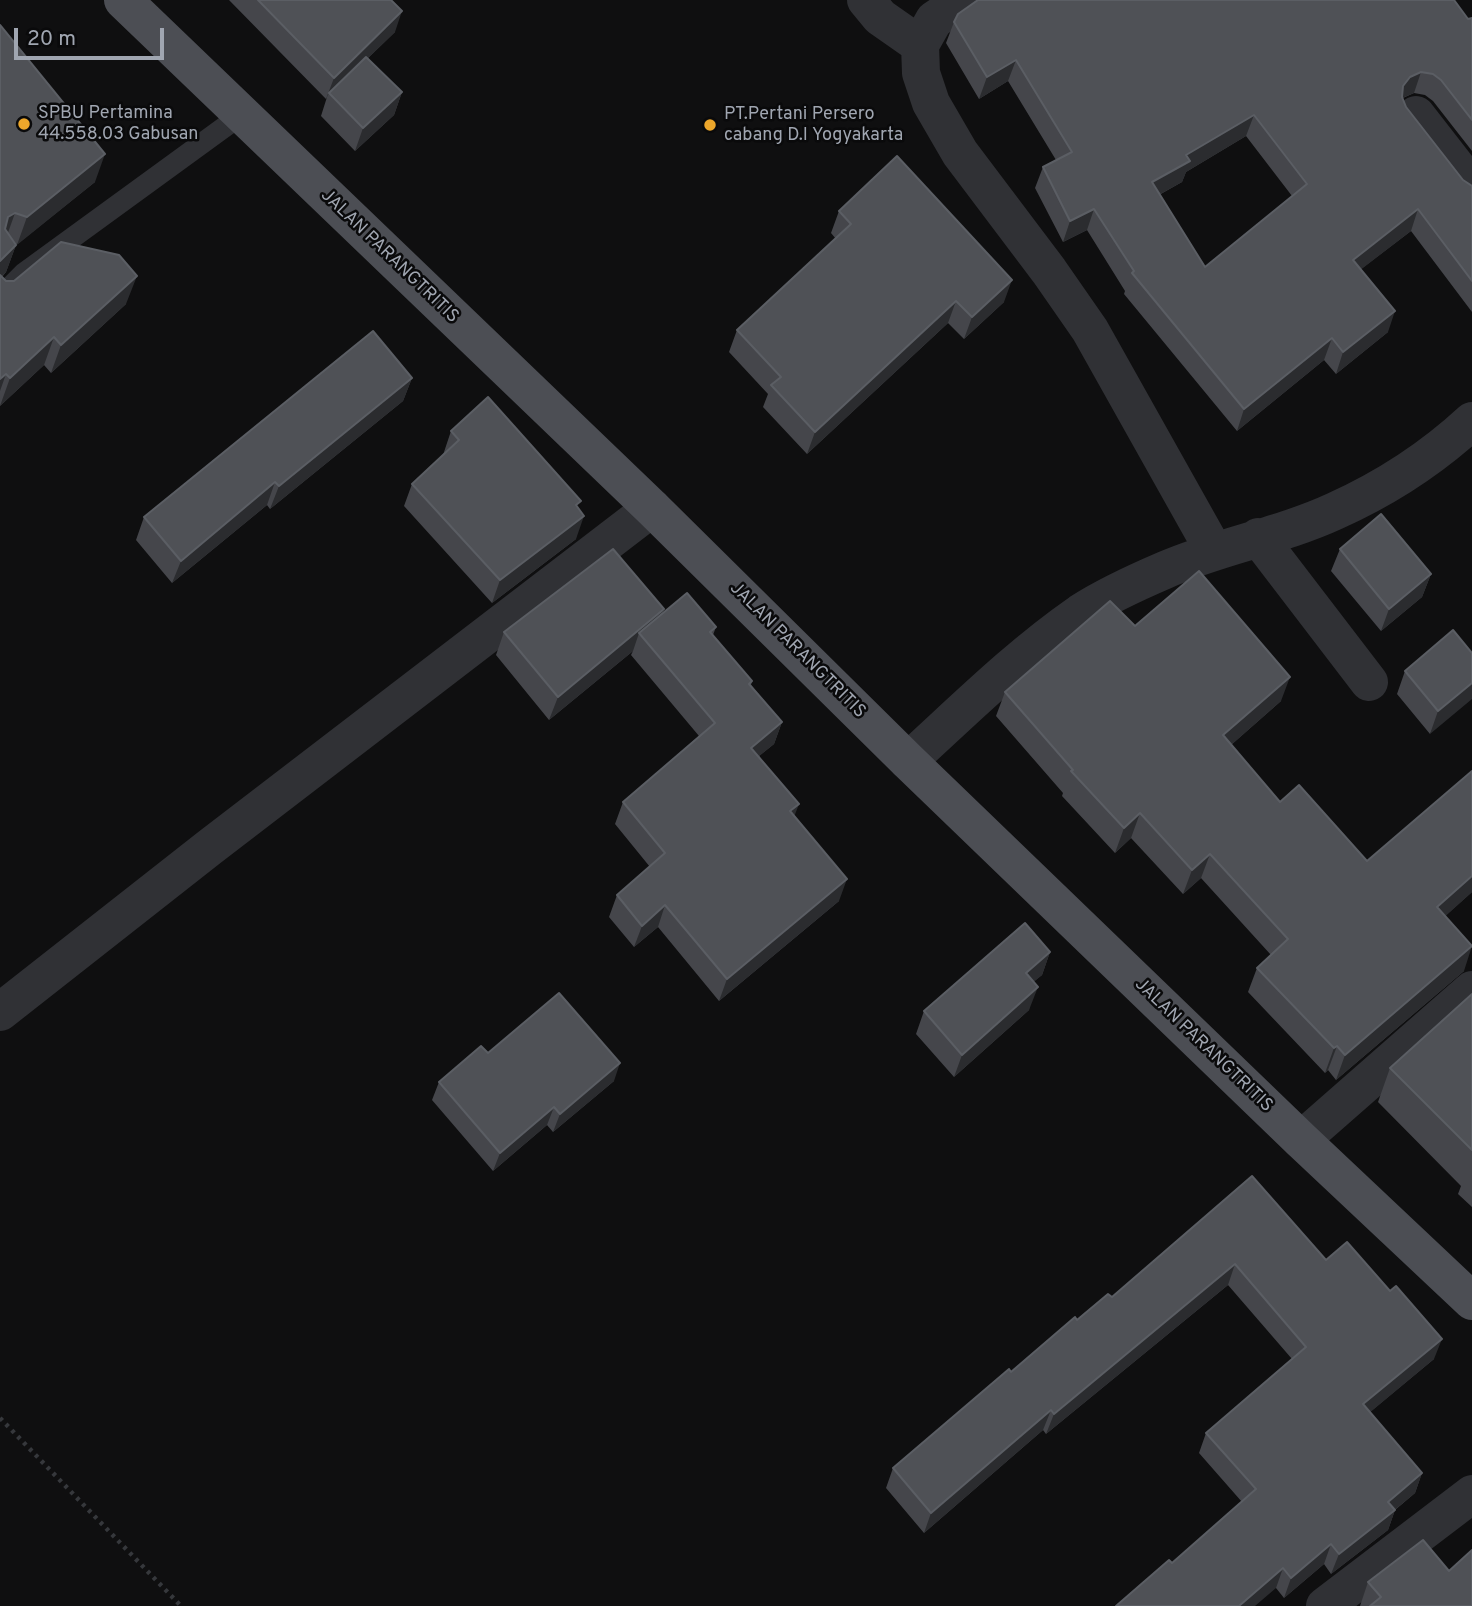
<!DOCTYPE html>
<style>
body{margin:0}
#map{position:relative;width:1472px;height:1606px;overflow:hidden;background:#0f0f10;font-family:Overpass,sans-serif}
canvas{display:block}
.scale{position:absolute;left:14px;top:28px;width:150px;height:32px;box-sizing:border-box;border:4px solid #a0a6b1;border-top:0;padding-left:9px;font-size:21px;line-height:24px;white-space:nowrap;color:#a0a6b1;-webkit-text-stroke:5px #0a0a0b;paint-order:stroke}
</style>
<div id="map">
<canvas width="1472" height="1606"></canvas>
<div class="scale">20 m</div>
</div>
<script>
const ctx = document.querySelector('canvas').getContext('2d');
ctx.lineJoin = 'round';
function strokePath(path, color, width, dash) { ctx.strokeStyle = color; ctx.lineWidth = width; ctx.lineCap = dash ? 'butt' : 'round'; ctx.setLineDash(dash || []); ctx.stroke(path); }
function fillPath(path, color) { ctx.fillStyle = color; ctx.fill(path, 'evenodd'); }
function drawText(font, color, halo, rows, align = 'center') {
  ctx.font = font + ' Overpass,sans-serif'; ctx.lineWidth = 5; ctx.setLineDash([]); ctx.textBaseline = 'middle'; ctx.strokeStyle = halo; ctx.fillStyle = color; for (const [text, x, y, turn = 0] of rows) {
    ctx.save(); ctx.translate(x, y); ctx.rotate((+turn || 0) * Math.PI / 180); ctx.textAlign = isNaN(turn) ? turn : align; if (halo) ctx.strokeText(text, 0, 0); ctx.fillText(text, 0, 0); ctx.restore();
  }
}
strokePath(new Path2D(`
 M0,1418L181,1606`), '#36383c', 4.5, [3.5, 5]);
strokePath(new Path2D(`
 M0,297L24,273L241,115`), '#303135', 21);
strokePath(new Path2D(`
 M866,0L880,17L920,45
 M963,0L934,20L920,45L921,73L931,103L960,153L1049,271L1090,330L1214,551
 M1416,115L1472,187
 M1258,537L1369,682
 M908,761C964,710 1018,656 1080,613C1106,596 1137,582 1165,570C1220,546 1281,536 1335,511C1384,489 1433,457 1472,421
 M0,1012L210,847L652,508
 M1301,1140L1472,990
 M1325,1606L1472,1494`), '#303135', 38);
strokePath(new Path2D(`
 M123,0L652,508L908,761L1301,1140L1472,1301`), '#4c4e54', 38);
fillPath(new Path2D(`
 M229,0H391L395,32L368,58L402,92L394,115L355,151L321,116L327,97L326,99Z
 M1472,18V151L1433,101L1425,95L1414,93L1403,98L1406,107L1463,180L1472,186V312L1411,231L1361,269L1388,332L1336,374L1324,360L1237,431L1124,294L1125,291L1087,230L1063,242L1035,188L1043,167L1056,160L1008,81L979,99L946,43L954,22L1468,19ZM1246,136L1292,196L1205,267L1159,195L1182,182L1186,172Z
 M0,25L95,182L16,245L6,272L2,277L6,281L126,304L51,373L44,365L0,406Z
 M839,211L1004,302L964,339L948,323L807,454L763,407L768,394L729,352L737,330L836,239L831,233Z
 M412,378L403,401L270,509L267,505L172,583L136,540L144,517Z
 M451,431L578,508L576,539L492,603L404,506L412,484L443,455Z
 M1340,549L1431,574L1422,597L1381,631L1331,571Z
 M663,613L716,627L713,635L752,681L751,685L782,722L774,744L759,756L795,816L839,901L719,1001L658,927L634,947L609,917L617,895L650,867L615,824L623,802L699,736L631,655L633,651L549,720L496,655L504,632Z
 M1135,626L1281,701L1231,745L1280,802L1367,861L1472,771V892L1445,916L1464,971L1336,1080L1328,1070L1325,1073L1248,992L1257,968L1271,955L1201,878L1183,894L1131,838L1115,853L1062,796L1063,793L996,716L1005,692Z
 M1472,653L1430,734L1397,694L1405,671Z
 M1050,952L1042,975L1033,982L1029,1010L954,1077L916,1034L924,1011Z
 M1472,994V1207L1458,1194L1461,1186L1378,1102L1390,1068Z
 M488,1053L614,1081L553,1132L547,1125L493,1171L432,1100L439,1082Z
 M1252,1176L1326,1260L1434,1359L1370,1412L1422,1473L1415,1493L1395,1510L1388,1530L1331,1574L1324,1564L1284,1598L1276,1588L1172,1563L1242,1502L1199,1453L1206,1433L1292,1359L1228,1285L1046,1434L1043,1430L924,1533L886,1488L893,1468L1011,1372L1077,1320L1112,1297Z
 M1449,1571L1472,1606H1360L1368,1582Z`), '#45464b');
fillPath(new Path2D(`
 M402,11L395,32L330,95L329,93L326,99L334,78Z
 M1016,60L1008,81L979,99L987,77Z
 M1421,72L1414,93L1402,98L1403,86L1410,77Z
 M402,92L394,115L355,151L363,128Z
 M1254,115L1246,136L1186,172L1182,182L1144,203L1152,182L1186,155Z
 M105,154L95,182L17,245L27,217Z
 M1094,209L1087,230L1063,242L1070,221Z
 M1418,209L1411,231L1346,281L1353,260Z
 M15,213L5,241L0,244L8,217Z
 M16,245L6,272L0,278V261Z
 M137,276L126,304L51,373L61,345Z
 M1012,280L1004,302L964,339L972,317Z
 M956,301L948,323L807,454L815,432Z
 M1395,311L1388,332L1336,374L1343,352Z
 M54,337L44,365L0,406L10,378Z
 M1332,338L1324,360L1237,431L1244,409Z
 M6,374L0,391V379Z
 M412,378L403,401L270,509L279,486Z
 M275,482L267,505L172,583L181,561Z
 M584,516L576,539L492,603L500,580Z
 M1431,574L1422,597L1381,631L1389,609Z
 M664,609L656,632L639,633L633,651L549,720L558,697Z
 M1290,677L1281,701L1214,760L1223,735Z
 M1472,683V699L1430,734L1438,711Z
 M782,722L774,744L743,769L751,748Z
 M799,804L791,825L790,811Z
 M1140,813L1131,838L1115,853L1124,828Z
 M1210,854L1201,878L1183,894L1192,870Z
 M1472,876V892L1428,932L1437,907Z
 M847,879L839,901L719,1001L727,979Z
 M665,905L658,927L634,947L642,926Z
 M1472,946L1464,971L1336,1080L1345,1055Z
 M1050,952L1042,975L1017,996L1026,973Z
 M1038,987L1029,1010L954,1077L962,1055Z
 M1337,1046L1328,1070L1325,1073L1334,1048Z
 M620,1063L614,1081L553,1132L560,1114Z
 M554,1107L547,1125L493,1171L500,1153Z
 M1235,1264L1228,1285L1046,1434L1054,1414Z
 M1442,1339L1434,1359L1356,1424L1363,1404Z
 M1051,1410L1043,1430L924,1533L931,1513Z
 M1422,1473L1415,1493L1386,1517L1395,1510L1388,1530L1331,1574L1339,1554L1388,1502Z
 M1331,1544L1324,1564L1284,1598L1291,1578Z
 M1283,1568L1276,1588L1255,1606H1239Z`), '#2b2c2f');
const building = new Path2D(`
 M258,0H391L402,11L334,78Z
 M978,0H1454L1468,19L1472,18V120L1441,80L1433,74L1421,72L1410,77L1403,86L1402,97L1406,107L1463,180L1472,186V281L1418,209L1353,260L1395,311L1343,352L1332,338L1244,409L1132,273L1134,271L1094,209L1070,221L1043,167L1072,152L1016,60L987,77L954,22L958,14ZM1254,115L1307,184L1205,267L1152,182L1190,161L1186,155Z
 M0,25L105,154L27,217L15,213L8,217L5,229L16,245L0,261Z
 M366,57L402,92L363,128L329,93Z
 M897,156L1012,280L972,317L956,301L815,432L771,385L781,377L737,330L851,224L839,211Z
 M61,242L119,255L137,276L61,345L54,337L10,378L6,374L0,379V275L6,281H14Z
 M373,331L412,378L279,486L275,482L181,561L144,517Z
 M488,397L581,501L576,505L584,516L500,580L412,484L459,440L451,431Z
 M1381,514L1431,574L1389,609L1340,549Z
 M613,549L664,609L558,697L504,632Z
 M1199,571L1290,677L1223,735L1280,802L1299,785L1367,861L1472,771V876L1437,907L1472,946L1345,1055L1337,1046L1334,1048L1257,968L1288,939L1210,854L1192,870L1140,813L1124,828L1071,771L1073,770L1005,692L1110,601L1135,626Z
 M687,593L716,627L710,632L752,681L749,684L782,722L751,748L799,804L790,811L847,879L727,979L665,905L642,926L617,895L665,853L623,802L715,723L639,633Z
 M1453,630L1472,653V683L1438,711L1405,671Z
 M1025,923L1050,952L1026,973L1038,987L962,1055L924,1011Z
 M559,993L620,1063L560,1114L554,1107L500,1153L439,1082L481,1046L488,1053Z
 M1472,994V1150L1390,1068Z
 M1252,1176L1326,1260L1347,1242L1390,1291L1396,1286L1442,1339L1363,1404L1422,1473L1388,1502L1395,1510L1339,1554L1331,1544L1291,1578L1283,1568L1239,1606H1116L1169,1560L1172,1563L1256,1489L1206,1433L1306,1347L1235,1264L1054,1414L1051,1410L931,1513L893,1468L1009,1369L1011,1372L1075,1317L1077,1320L1108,1294L1112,1297Z
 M1423,1540L1449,1571L1472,1550V1606H1370L1381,1597L1368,1582Z`);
fillPath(building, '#4f5156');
strokePath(building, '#5b5e64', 2);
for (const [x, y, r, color] of [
 [24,124,7,"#eda72b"],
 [710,125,7,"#eda72b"]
]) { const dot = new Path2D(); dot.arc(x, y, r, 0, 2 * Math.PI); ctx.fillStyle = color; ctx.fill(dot); strokePath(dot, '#0a0a0b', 2.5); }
drawText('18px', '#a0a6b1', '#0a0a0b', [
 ["SPBU Pertamina",38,114],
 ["44.558.03 Gabusan",38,135],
 ["PT.Pertani Persero",724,115],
 ["cabang D.I Yogyakarta",724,136]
], 'left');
drawText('18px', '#a0a6b1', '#0a0a0b', [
 ["JALAN PARANGTRITIS",389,257,44],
 ["JALAN PARANGTRITIS",797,651,45],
 ["JALAN PARANGTRITIS",1203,1046,44]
]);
</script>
